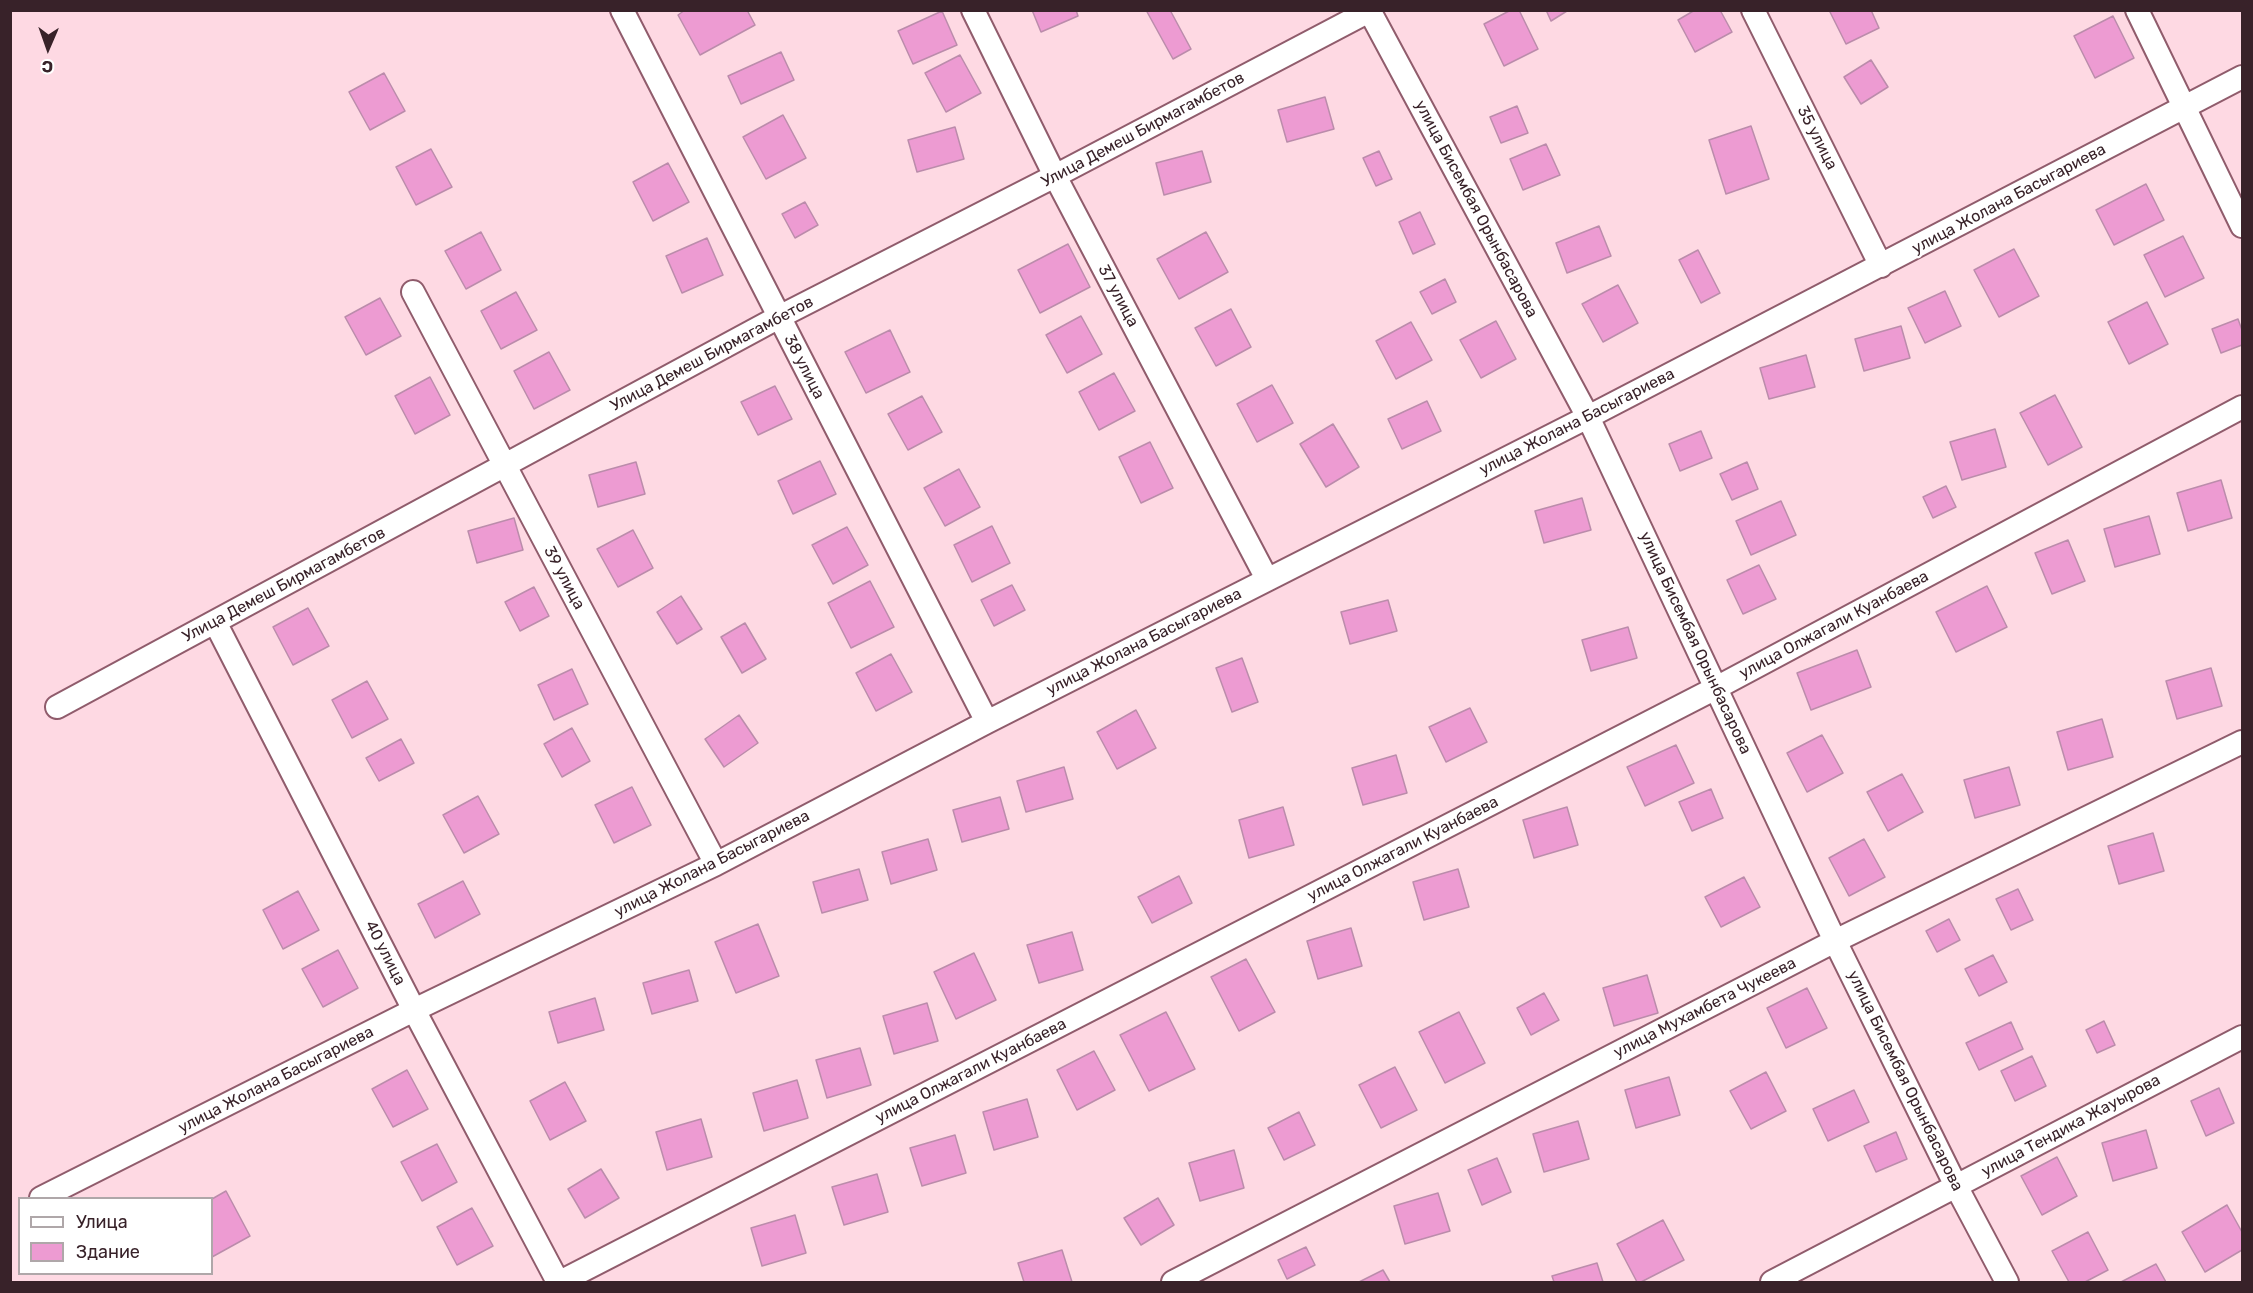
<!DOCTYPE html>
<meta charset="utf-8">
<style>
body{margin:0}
#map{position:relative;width:2253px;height:1293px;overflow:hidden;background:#fed9e3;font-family:Rubik,sans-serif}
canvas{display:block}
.frame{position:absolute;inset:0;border:12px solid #382229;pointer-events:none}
.legend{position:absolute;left:18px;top:1197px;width:195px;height:78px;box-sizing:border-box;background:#fff;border:2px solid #afa7a9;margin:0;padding:8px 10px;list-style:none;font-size:18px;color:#382229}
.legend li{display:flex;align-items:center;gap:12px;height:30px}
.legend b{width:30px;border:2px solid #afa7a9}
.north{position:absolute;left:18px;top:18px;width:60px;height:60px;-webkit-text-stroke:4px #fff;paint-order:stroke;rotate:182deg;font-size:16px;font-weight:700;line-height:24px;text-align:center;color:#382229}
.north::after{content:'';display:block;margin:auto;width:21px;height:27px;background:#382229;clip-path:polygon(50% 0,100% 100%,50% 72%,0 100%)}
</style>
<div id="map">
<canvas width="2253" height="1293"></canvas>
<div class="frame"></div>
<ul class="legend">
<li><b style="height:8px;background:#fff"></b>Улица</li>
<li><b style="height:16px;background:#ed9bd2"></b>Здание</li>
</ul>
<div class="north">С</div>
</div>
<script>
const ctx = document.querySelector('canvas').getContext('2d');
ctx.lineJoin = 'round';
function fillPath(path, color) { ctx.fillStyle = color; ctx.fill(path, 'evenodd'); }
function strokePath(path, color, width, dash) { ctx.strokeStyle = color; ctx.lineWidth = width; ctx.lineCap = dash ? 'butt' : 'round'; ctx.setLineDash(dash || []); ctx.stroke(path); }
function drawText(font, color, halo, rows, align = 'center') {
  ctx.font = font + ' Rubik,sans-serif'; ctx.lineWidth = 4.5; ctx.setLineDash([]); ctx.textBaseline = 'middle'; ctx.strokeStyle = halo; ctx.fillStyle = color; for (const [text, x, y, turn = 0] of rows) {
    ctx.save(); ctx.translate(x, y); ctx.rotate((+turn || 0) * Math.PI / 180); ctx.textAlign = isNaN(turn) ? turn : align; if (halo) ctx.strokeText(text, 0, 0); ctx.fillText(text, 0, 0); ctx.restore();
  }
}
const building = new Path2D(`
 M685,10H747L755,25L700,55L678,15Z
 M1032,10H1076L1078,16L1041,32Z
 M1146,10H1170L1191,49L1173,59Z
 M1511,10H1519L1538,49L1504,66L1484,24Z
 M1546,10H1567V11L1551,21Z
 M1695,10H1720L1732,32L1695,52L1678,20Z
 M1829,10H1871L1879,28L1846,44Z
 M942,11L957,45L913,64L898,31Z
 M2113,16L2134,58L2095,78L2074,36Z
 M781,52L794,80L741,104L728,76Z
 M960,55L981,93L946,112L925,73Z
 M1871,60L1888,87L1861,104L1844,77Z
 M384,73L405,111L370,130L349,92Z
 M1325,97L1334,129L1287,142L1278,110Z
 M1517,106L1528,133L1501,143L1490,117Z
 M783,115L806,158L766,179L743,137Z
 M1751,126L1769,179L1726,194L1709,140Z
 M955,127L964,159L917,172L908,140Z
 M1546,144L1560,175L1523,190L1510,159Z
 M431,149L452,187L416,205L396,167Z
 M1202,151L1211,182L1164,195L1156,163Z
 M1379,151L1392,179L1376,186L1363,158Z
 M668,163L689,202L653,221L633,182Z
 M2146,184L2164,220L2114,245L2096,210Z
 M805,202L818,225L795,238L782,214Z
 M1420,212L1435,244L1413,254L1399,222Z
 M1599,226L1611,256L1567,273L1556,243Z
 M481,232L501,270L466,289L445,251Z
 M1206,232L1228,272L1179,299L1157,259Z
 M2183,236L2204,278L2165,297L2144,255Z
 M707,238L723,275L682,293L666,256Z
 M1068,244L1090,287L1040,313L1018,270Z
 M2014,249L2039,296L1999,317L1974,270Z
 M1698,250L1720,293L1701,303L1679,260Z
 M1445,279L1456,302L1432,314L1420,292Z
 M1618,285L1638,323L1603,342L1582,304Z
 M1945,291L1961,326L1925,343L1908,308Z
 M516,292L537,330L501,349L481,311Z
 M380,298L401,336L366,355L345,317Z
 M2147,302L2168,344L2129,364L2108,322Z
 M1231,309L1251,347L1216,366L1195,328Z
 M1081,316L1102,354L1067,373L1046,335Z
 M2238,319L2242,330V345L2221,353L2212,329Z
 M1496,321L1516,359L1481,378L1460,340Z
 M1411,322L1432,360L1396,379L1376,341Z
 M1901,326L1910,358L1864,371L1855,339Z
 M890,330L910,372L866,393L845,352Z
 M549,352L570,390L534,409L514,371Z
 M1806,355L1815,387L1769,399L1760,368Z
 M1114,373L1135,411L1099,430L1079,392Z
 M430,377L450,415L415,434L395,396Z
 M1272,385L1293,423L1257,442L1237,404Z
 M775,386L792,419L758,435L741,402Z
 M2055,395L2082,447L2048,465L2020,413Z
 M922,396L942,432L908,450L888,414Z
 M1427,401L1441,431L1402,449L1388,419Z
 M1333,424L1359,467L1326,487L1300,444Z
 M1995,429L2006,467L1962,480L1950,442Z
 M1701,431L1712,458L1680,471L1669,444Z
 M1150,442L1173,488L1141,503L1119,457Z
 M820,461L836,494L793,514L778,481Z
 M636,462L645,494L598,507L589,475Z
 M1747,462L1758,489L1732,500L1720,474Z
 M959,469L980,507L945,526L924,488Z
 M2221,480L2232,518L2188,531L2177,493Z
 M1946,486L1956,507L1933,518L1923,497Z
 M1582,498L1591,530L1544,543L1535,511Z
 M1781,501L1796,535L1751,555L1736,521Z
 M2149,516L2160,554L2115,567L2104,529Z
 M514,518L523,550L477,563L468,531Z
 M992,526L1010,563L972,582L954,545Z
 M847,527L868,565L833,584L812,545Z
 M633,530L653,568L618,587L597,549Z
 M2068,540L2085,581L2052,594L2035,553Z
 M1759,565L1776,599L1743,614L1727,580Z
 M870,581L894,627L851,648L828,603Z
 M1012,585L1025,610L994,626L981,600Z
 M1987,586L2007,627L1956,652L1936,612Z
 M534,587L549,616L520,631L505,602Z
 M681,596L702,629L677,644L657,612Z
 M1388,600L1397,631L1350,644L1341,612Z
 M308,608L329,646L293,665L273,627Z
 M745,623L766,659L742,673L721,637Z
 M1628,627L1637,658L1591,671L1582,640Z
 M1857,650L1871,687L1811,710L1797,673Z
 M891,654L912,692L876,711L856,673Z
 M1242,658L1258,702L1232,712L1216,668Z
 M2211,668L2222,706L2177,719L2166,681Z
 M572,669L588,704L554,720L538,685Z
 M367,681L388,719L352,738L332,700Z
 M1470,708L1487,742L1446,762L1429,727Z
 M1136,710L1156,748L1117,769L1097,732Z
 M739,715L758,743L724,767L705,739Z
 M2102,719L2113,757L2068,770L2057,732Z
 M572,728L590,761L562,777L544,744Z
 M1822,735L1843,773L1807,792L1787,753Z
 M401,739L414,763L379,781L366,758Z
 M1676,745L1694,783L1645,806L1627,767Z
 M1396,755L1407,793L1363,805L1352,768Z
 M1064,767L1073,799L1026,812L1017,781Z
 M2009,767L2020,805L1975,818L1964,780Z
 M1902,774L1923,812L1888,831L1867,792Z
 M632,787L651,825L614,843L595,805Z
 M1711,789L1723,818L1692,831L1679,802Z
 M478,796L499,834L464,853L443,815Z
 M1000,797L1009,829L962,842L953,810Z
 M1283,807L1294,845L1249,858L1239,820Z
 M1567,807L1578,845L1534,858L1523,820Z
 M2153,833L2164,871L2119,884L2108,846Z
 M928,839L937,870L891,884L882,852Z
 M1864,839L1885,877L1849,896L1829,858Z
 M859,869L868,900L822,913L813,882Z
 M1458,869L1469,907L1424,920L1413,882Z
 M1179,876L1192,903L1152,923L1138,897Z
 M1744,877L1760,907L1721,927L1705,897Z
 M463,881L480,914L435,938L418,904Z
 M2018,889L2033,920L2011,930L1996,899Z
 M298,891L319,930L283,949L263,910Z
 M1949,919L1960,940L1937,952L1926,931Z
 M758,924L779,976L736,993L715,942Z
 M1351,928L1362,966L1318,979L1307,941Z
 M1072,932L1083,970L1039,983L1027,945Z
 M338,950L358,988L323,1007L302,969Z
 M974,953L996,1000L956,1019L934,972Z
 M1993,955L2007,982L1979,996L1965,969Z
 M1246,959L1275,1012L1239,1031L1211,977Z
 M689,970L698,1001L652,1014L643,983Z
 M1647,975L1658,1013L1614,1026L1603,988Z
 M1807,988L1827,1028L1786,1048L1767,1008Z
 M1544,993L1559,1020L1531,1035L1517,1008Z
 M595,998L604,1030L558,1043L549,1012Z
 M927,1003L938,1041L894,1054L883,1016Z
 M1166,1012L1195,1069L1149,1091L1120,1035Z
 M1459,1012L1485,1063L1445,1083L1419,1032Z
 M2104,1021L2115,1045L2097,1053L2086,1030Z
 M2011,1022L2023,1049L1979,1070L1966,1043Z
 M860,1048L871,1085L827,1098L816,1060Z
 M1094,1051L1115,1090L1077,1110L1057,1070Z
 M2032,1056L2046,1086L2015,1101L2001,1071Z
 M1395,1067L1417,1110L1381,1128L1359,1085Z
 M407,1070L428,1109L393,1127L372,1089Z
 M1766,1072L1786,1111L1751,1129L1730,1091Z
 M1669,1077L1680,1115L1636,1128L1625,1090Z
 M797,1080L808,1118L764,1131L753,1093Z
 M565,1082L586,1121L550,1140L530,1101Z
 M2219,1088L2234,1123L2206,1136L2191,1101Z
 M1854,1090L1869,1122L1828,1141L1813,1109Z
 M1027,1099L1038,1137L994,1150L983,1112Z
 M1299,1112L1315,1145L1284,1160L1268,1128Z
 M701,1119L712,1157L667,1170L656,1132Z
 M1578,1121L1589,1159L1544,1172L1533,1134Z
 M2146,1130L2157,1168L2113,1181L2102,1143Z
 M1896,1132L1907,1159L1876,1172L1864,1146Z
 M955,1135L966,1173L922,1186L910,1148Z
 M437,1144L457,1182L422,1201L401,1162Z
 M1234,1150L1244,1188L1200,1201L1189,1163Z
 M2057,1157L2077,1196L2042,1215L2021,1176Z
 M1497,1158L1511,1192L1482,1205L1468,1170Z
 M601,1169L619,1198L585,1218L568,1189Z
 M877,1174L888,1212L844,1225L832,1187Z
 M226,1191L250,1236L212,1257V1199Z
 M1438,1193L1450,1231L1405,1244L1394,1206Z
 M1158,1198L1174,1225L1141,1245L1124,1218Z
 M2227,1205L2242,1232V1250L2205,1272L2182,1232Z
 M472,1208L493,1246L457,1265L437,1227Z
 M795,1215L806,1253L762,1266L751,1228Z
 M1663,1220L1684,1260L1641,1282H1637L1617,1244Z
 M2088,1232L2108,1270L2085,1282H2069L2052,1251Z
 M1306,1247L1315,1265L1287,1279L1278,1260Z
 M1062,1250L1072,1282H1024L1018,1263Z
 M1597,1263L1603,1282H1554L1552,1276Z
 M2156,1264L2166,1282H2121Z
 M1383,1270L1390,1282H1359Z`);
fillPath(building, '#ed9bd2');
strokePath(building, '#bb8cab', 1.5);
const minor = new Path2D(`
 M622,10L987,722
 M973,10L1055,176L1267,579
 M1369,10L1588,417L1835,941L1956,1186L2007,1282
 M1753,10L1881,266
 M2137,10L2242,226
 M413,292L716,864
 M215,622L414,1010L558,1282
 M57,707L779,317L1055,176L1371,10
 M41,1198L414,1010L716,864L987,722L1588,417L2242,77
 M560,1282L1716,688L2242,407
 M1173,1282L1835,941L2242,742
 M1772,1282L2242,1037`);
strokePath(minor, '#905c6c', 26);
strokePath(minor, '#fff', 22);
drawText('16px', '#382229', '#fff', [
 ["Улица Демеш Бирмагамбетов",1143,130,-28],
 ["35 улица",1817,138,63],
 ["улица Жолана Басыгариева",2009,199,-28],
 ["улица Бисембая Орынбасарова",1476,209,62],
 ["37 улица",1118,296,62],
 ["Улица Демеш Бирмагамбетов",712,354,-28],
 ["38 улица",804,367,63],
 ["улица Жолана Басыгариева",1577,422,-27],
 ["39 улица",564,578,62],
 ["Улица Демеш Бирмагамбетов",284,585,-28],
 ["улица Олжагали Куанбаева",1834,625,-28],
 ["улица Жолана Басыгариева",1144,642,-27],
 ["улица Бисембая Орынбасарова",1695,643,65],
 ["улица Олжагали Куанбаева",1403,849,-27],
 ["улица Жолана Басыгариева",712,864,-27],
 ["40 улица",385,953,63],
 ["улица Мухамбета Чукеева",1705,1008,-27],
 ["улица Олжагали Куанбаева",971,1071,-27],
 ["улица Жолана Басыгариева",276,1080,-27],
 ["улица Бисембая Орынбасарова",1905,1081,64],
 ["улица Тендика Жауырова",2071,1126,-28]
]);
</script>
